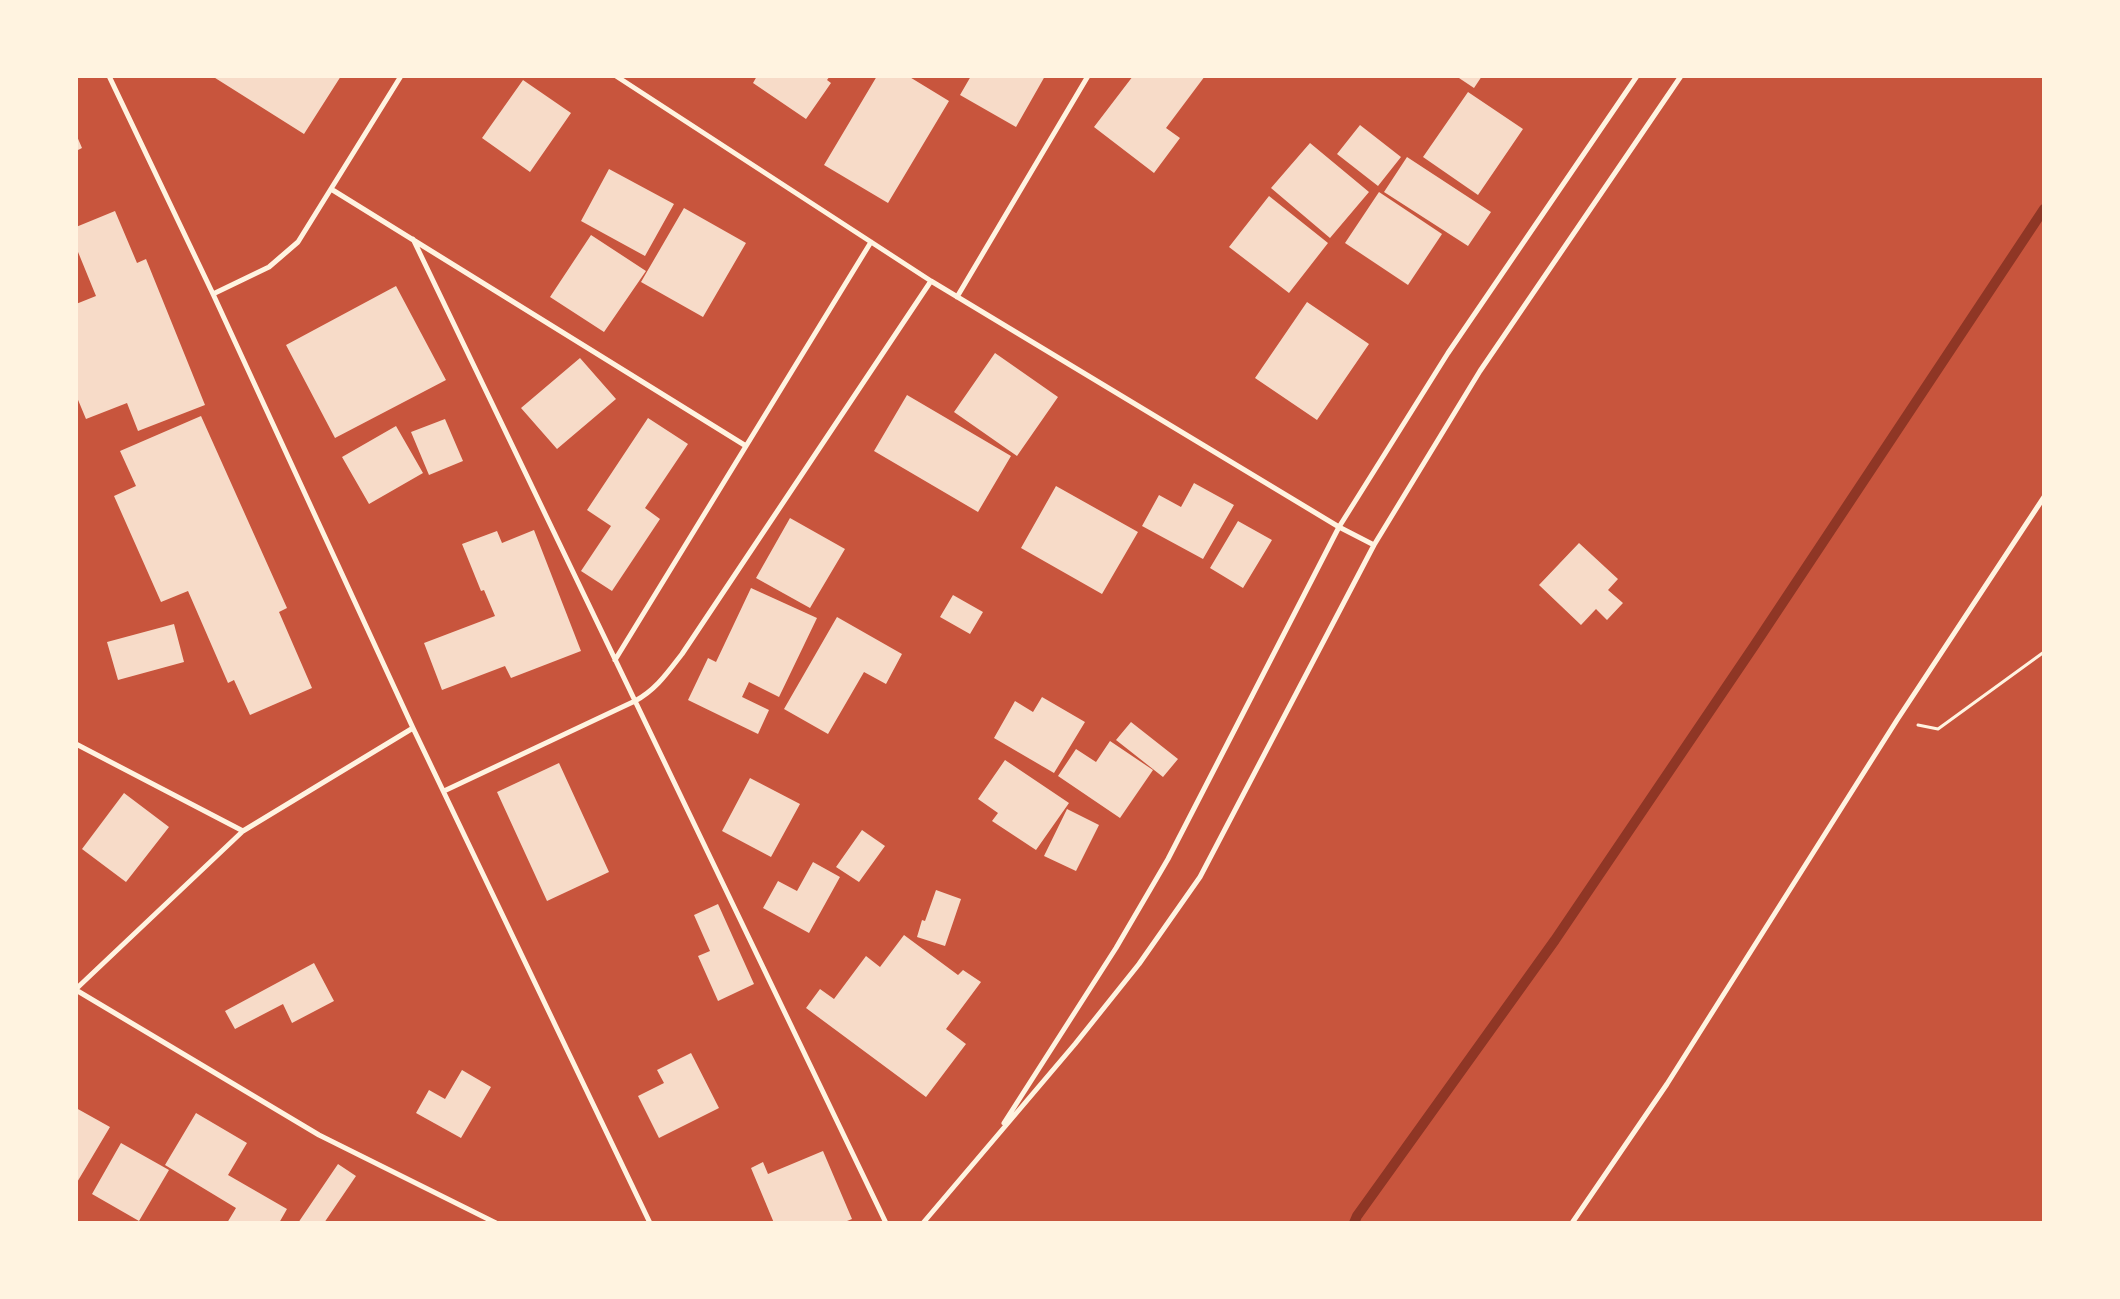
<!DOCTYPE html>
<style>
body{margin:0}
#map{position:relative;width:2120px;height:1299px;overflow:hidden;background:#c8553d;font-family:Lato,sans-serif}
canvas{display:block}
.frame{position:absolute;inset:0;border:78px solid #fff3e0;pointer-events:none}
</style>
<div id="map">
<canvas width="2120" height="1299"></canvas>
<div class="frame"></div>
</div>
<script>
const ctx = document.querySelector('canvas').getContext('2d');
ctx.lineJoin = 'round';
function strokePath(path, color, width, dash) { ctx.strokeStyle = color; ctx.lineWidth = width; ctx.lineCap = dash ? 'butt' : 'round'; ctx.setLineDash(dash || []); ctx.stroke(path); }
function fillPath(path, color) { ctx.fillStyle = color; ctx.fill(path, 'evenodd'); }
strokePath(new Path2D(`
 M1354,1223L1357,1216L1555,940L1754,646L2044,209`), '#8f3625', 10);
fillPath(new Path2D(`
 M212,76H341L304,134Z
 M757,76H830L827,80L831,83L806,119L753,83Z
 M877,76H908L949,101L888,203L824,165Z
 M971,76H1045L1016,127L960,95Z
 M1133,76H1205L1166,128L1180,138L1154,173L1094,127Z
 M1456,76H1482L1474,88Z
 M523,80L571,113L530,172L482,138Z
 M1468,92L1523,129L1478,195L1423,157Z
 M1360,125L1401,157L1378,186L1337,154Z
 M76,134L82,148L76,151Z
 M1310,143L1369,192L1330,238L1271,188Z
 M1407,157L1491,212L1468,246L1384,192Z
 M609,169L674,204L645,256L581,221Z
 M1379,192L1442,234L1408,285L1345,243Z
 M1269,196L1328,243L1289,293L1229,247Z
 M684,208L746,243L703,317L641,282Z
 M115,211L137,263L146,259L205,405L138,431L127,403L86,419L76,395V304L96,296L76,247V227Z
 M591,235L646,271L604,332L550,297Z
 M396,286L446,380L335,438L286,345Z
 M1307,302L1369,344L1317,420L1255,378Z
 M995,353L1058,397L1017,456L954,412Z
 M580,358L616,399L557,449L521,408Z
 M907,395L1011,456L978,512L874,451Z
 M201,416L287,608L279,612L312,688L250,715L234,680L228,683L188,591L161,602L114,496L136,486L120,451Z
 M648,418L688,444L645,508L660,519L612,591L581,571L611,526L587,510Z
 M445,419L463,461L429,475L411,432Z
 M396,426L423,473L369,504L342,457Z
 M1194,483L1234,505L1203,559L1142,526L1159,495L1181,507Z
 M1056,486L1138,532L1102,594L1021,548Z
 M790,518L845,549L810,608L756,578Z
 M1238,521L1272,540L1243,588L1210,568Z
 M534,530L581,651L511,678L505,666L442,690L424,643L495,616L484,590L481,591L462,544L497,531L502,543Z
 M1579,543L1618,579L1608,590L1623,603L1607,620L1596,609L1581,625L1539,585Z
 M751,588L817,618L779,697L749,682L742,697L769,710L758,734L688,700L708,658L716,662Z
 M953,595L983,612L970,634L940,617Z
 M837,617L902,654L886,684L864,672L828,734L784,709Z
 M174,624L184,662L118,680L107,642Z
 M1042,697L1085,722L1054,773L994,738L1015,701L1033,712Z
 M1131,722L1178,759L1163,777L1116,740Z
 M1110,741L1153,770L1120,818L1058,776L1076,749L1096,762Z
 M1005,760L1069,803L1036,850L992,821L998,813L978,799Z
 M559,763L609,872L547,901L497,792Z
 M750,778L800,804L771,857L722,831Z
 M124,793L169,827L126,882L82,849Z
 M1067,809L1099,825L1076,871L1044,856Z
 M862,830L885,846L859,882L836,867Z
 M813,862L840,877L809,933L763,908L778,881L797,891Z
 M936,890L961,899L945,946L917,937L922,920L925,921Z
 M718,904L754,984L718,1001L698,956L710,951L694,915Z
 M904,935L958,975L963,970L981,982L946,1029L966,1044L926,1097L806,1008L820,989L834,999L866,956L880,967Z
 M314,963L334,1001L292,1023L283,1004L235,1029L225,1011Z
 M691,1053L719,1108L659,1138L638,1096L664,1083L657,1070Z
 M462,1070L491,1087L461,1138L416,1113L429,1090L445,1099Z
 M76,1108L110,1127L76,1184Z
 M196,1113L247,1143L228,1175L287,1209L279,1223H227L236,1208L165,1165Z
 M121,1143L169,1170L139,1221L92,1194Z
 M823,1151L852,1219L842,1223H774L751,1168L763,1162L768,1174Z
 M338,1164L356,1176L324,1223H298Z`), '#f7dbc8');
strokePath(new Path2D(`
 M1918,725L1938,729L2044,652`), '#fff3e0', 3);
strokePath(new Path2D(`
 M109,76L213,294L413,728L650,1223
 M616,76L931,281L1339,527L1374,545
 M331,189L746,446
 M413,239L886,1223
 M213,294L269,267L298,242L401,76
 M957,297L1088,76
 M615,660L871,242
 M76,744L243,831
 M444,791L635,701C656,690 668,672 682,654L931,281
 M76,989L243,831L413,728
 M76,990L319,1135L496,1223
 M1004,1123L1116,948L1168,859L1339,527L1448,353L1637,76
 M923,1223L1075,1044L1139,964L1200,877L1374,545L1480,371L1681,76
 M1572,1223L1667,1084L1897,720L2044,497`), '#fff3e0', 5);
</script>
